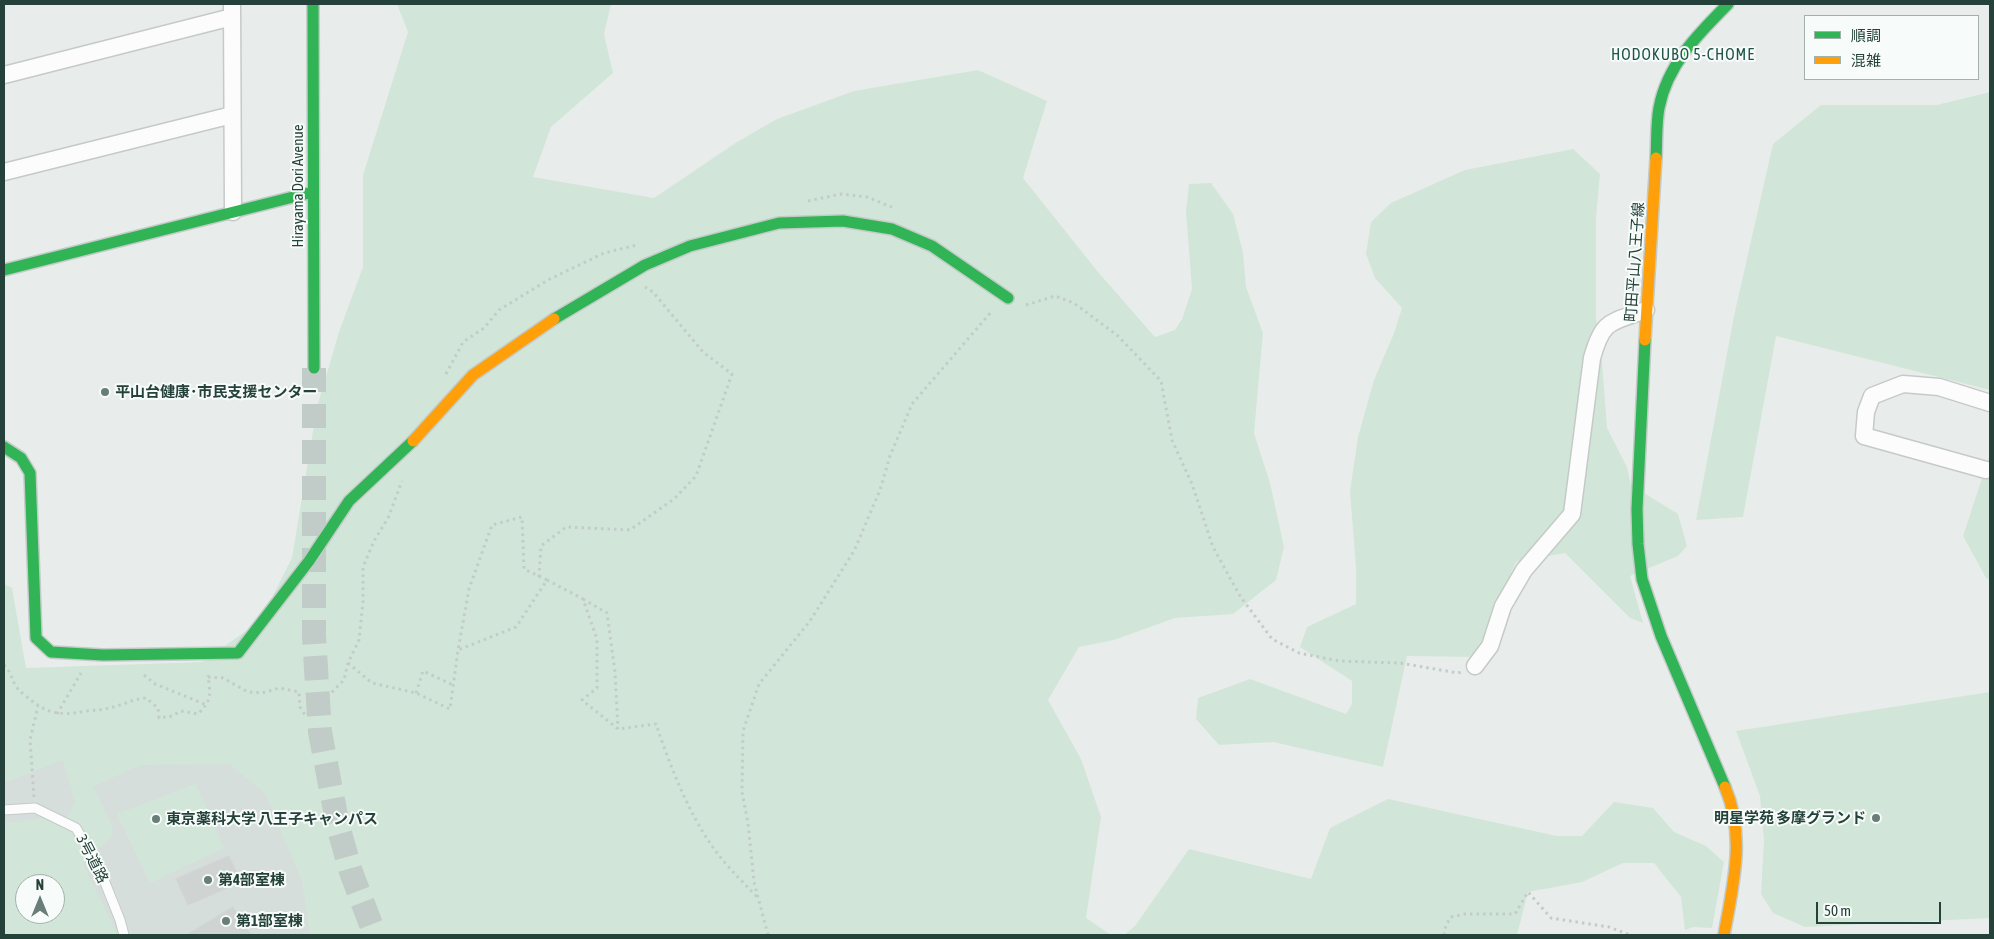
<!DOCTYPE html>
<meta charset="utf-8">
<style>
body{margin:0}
#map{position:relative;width:1994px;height:939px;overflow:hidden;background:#e8edeb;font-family:"Asap Condensed","Noto Sans JP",sans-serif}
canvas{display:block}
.frame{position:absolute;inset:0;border:5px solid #24423a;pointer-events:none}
.legend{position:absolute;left:1804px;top:15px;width:175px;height:65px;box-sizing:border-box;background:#f7fbf9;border:1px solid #a3b1ad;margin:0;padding:6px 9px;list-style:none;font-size:15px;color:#24423a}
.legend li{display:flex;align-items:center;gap:10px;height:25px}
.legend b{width:25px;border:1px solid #a3b1ad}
.north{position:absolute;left:15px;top:874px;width:50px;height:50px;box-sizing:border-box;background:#f7fbf9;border:1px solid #a3b1ad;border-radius:50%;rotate:0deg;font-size:14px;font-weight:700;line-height:20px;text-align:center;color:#24423a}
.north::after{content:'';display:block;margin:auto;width:18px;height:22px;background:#697e78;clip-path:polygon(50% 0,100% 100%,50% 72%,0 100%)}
.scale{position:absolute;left:1816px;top:902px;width:125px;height:22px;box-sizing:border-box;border:2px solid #24423a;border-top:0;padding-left:6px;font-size:15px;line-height:18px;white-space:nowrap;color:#24423a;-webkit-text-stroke:4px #f7fbf9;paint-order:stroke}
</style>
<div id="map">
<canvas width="1994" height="939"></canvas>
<div class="frame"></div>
<ul class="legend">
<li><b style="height:6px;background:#30b455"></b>順調</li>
<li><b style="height:6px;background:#ff9f0a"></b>混雑</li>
</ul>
<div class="north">N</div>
<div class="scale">50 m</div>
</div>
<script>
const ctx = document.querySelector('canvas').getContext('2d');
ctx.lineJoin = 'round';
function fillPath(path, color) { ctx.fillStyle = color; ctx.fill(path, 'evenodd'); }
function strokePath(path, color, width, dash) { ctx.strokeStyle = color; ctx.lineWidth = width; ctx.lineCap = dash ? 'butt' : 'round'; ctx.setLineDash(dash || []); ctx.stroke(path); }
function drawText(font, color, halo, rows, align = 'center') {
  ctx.font = font + ' "Asap Condensed","Noto Sans JP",sans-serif'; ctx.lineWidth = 4; ctx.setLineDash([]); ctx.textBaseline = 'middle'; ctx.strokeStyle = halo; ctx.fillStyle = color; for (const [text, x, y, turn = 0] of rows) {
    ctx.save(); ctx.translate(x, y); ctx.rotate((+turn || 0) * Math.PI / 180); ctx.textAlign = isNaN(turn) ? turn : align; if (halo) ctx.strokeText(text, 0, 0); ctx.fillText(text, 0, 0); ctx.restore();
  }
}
fillPath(new Path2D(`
 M293,728L316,935H4V767ZM25,884H55V914H25Z`), '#d6dedb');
fillPath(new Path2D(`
 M397,4H611L604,34L613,73L551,127L533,177L654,198L737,142L777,119L854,91L978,70L1047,101L1023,178L1098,272L1155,337L1175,330L1182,319L1192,289L1186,212L1189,184L1211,183L1233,214L1243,252L1246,287L1263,333L1254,433L1270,483L1284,547L1276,580L1233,614L1175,618L1114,640L1079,647L1048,700L1081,759L1101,817L1086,918L1111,935H310L302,881L265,793L229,764L141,765L93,786L111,824L113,834L83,864L118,935H4V823L69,815L75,802L63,760L4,783V584L12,588L26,668L202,662L260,621L292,558L317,407L339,332L363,267V175L408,32ZM25,884H55V914H25Z
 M1990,92V390L1776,336L1743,517L1696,520L1734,316L1773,144L1821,105H1937Z
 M1573,149L1600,174L1596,217V318L1602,362L1607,428L1627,467L1631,485L1678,514L1687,546L1678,556L1630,576L1643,623L1630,618L1565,553L1516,562L1475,657L1407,656L1383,767L1273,742L1219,745L1196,719L1198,698L1250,679L1346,714L1352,704V681L1300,647L1307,627L1356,604V568L1350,491L1358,437L1374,380L1394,333L1402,308L1375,278L1366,254L1371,222L1391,203L1465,170Z
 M1990,454V580L1986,578L1963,536Z
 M1990,692V918L1805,927L1773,913L1761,894L1764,840L1760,796L1736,731Z
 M196,784L224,848L150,883L117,814Z
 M1388,799L1557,836H1582L1614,802L1653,808L1674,832L1706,846L1724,862L1712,928L1693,927L1685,930L1681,897L1654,863H1623L1582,882L1528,892L1517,935H1124L1135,926L1189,849L1311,879L1330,828Z`), '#d1e6d8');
const building = new Path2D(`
 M229,856L241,882L188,905L176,879Z
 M233,907L251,935H187Z`);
fillPath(building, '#cfd4d2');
strokePath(building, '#d1d6d4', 1);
strokePath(new Path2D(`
 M314,368V636L320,732L338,826L351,872L375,935`), '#c1cbc8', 24, [24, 12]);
const lane = new Path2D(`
 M4,810L35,808L76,828L100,870L120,920L124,935`);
const street = new Path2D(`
 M232,4L233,212
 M4,75L232,17
 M4,172L232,115
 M1986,470L1864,436L1866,412L1872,396L1903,384L1939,387L1990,403
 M1475,666L1490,646L1503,606L1524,570L1572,514L1592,358C1603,319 1610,323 1646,310`);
const fast = new Path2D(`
 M313,4L314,368
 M1656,158C1657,142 1656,124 1659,108C1667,65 1698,34 1728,4
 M4,270L313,192
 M554,319L645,265L690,246L779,223L843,221L892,229L932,246L1008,298
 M1645,340L1637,509L1638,544L1642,579L1661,636L1725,787
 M4,447L21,458L30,473L36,638L51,652L103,655L238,653L309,561L349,501L413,441`);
const slow = new Path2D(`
 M1645,340L1656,158
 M413,441L473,375L554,319
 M1724,935C1733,885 1746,836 1725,787`);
strokePath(lane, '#c5cac8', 11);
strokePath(street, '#c5cac8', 19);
strokePath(fast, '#c3cbc8', 14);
strokePath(slow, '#c3cbc8', 14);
strokePath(new Path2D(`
 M808,201L841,194L867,197L894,208
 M1026,305L1055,296L1074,303L1118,336L1161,381L1172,440L1192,484L1213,547L1240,596L1272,639L1299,653L1339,661L1400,663L1458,673L1461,672
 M446,374L463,342L484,328L499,310L548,280L604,253L637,245
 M539,577L541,546L566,527L630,530L674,499L696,476L732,374L703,352L653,292L645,287
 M547,580L583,599L597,639V688L582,700L618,729L656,724C669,763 688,812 712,846C725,865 742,881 758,898
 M583,599L607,613L615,672L618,729
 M348,663L372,683L416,693L450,709L458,650L469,589L492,525L522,517L524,569L547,580L516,627L458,650
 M4,665C13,673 11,684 22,693C46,713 56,717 86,711C95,710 104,710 113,707C125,704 133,699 146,698L158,708L159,718L172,716L181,711L198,714C213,699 210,694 208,675
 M144,675L155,684L207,705
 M208,677L223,678L248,692L262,693L279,688L299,692L300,707L305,715L311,713L344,680L348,663L359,640L363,602V567L374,541L388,518L402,481
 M416,693L423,671L453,685
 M57,714L81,673
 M34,797L30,740L38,706
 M768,935L754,882L748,823L742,792L743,731L759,684L810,621L854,551L880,490L890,456L912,404L992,311
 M1444,935L1446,925L1451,917L1465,914H1515L1528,892L1551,918L1609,927L1630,935`), '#c3ccca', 3, [2.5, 4]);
strokePath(lane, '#fcfcfc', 9);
strokePath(street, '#fcfcfc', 16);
strokePath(fast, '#30b455', 11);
strokePath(slow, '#ff9f0a', 11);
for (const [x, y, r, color] of [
 [105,392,5,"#697e78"],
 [1876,818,5,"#697e78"],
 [156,819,5,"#697e78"],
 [208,880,5,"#697e78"],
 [226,921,5,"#697e78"]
]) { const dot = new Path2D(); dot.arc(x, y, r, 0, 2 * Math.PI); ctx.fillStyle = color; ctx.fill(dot); strokePath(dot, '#f7fbf9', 2); }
drawText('15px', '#24423a', '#f7fbf9', [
 ["Hirayama Dori Avenue",298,186,-90],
 ["町田平山八王子線",1635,262,-86],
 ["3号道路",92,859,63]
]);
drawText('bold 15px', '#24423a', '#f7fbf9', [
 ["平山台健康･市民支援センター",115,392],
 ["明星学苑 多摩グランド",1866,818,"right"],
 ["東京薬科大学 八王子キャンパス",166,819],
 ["第4部室棟",218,880],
 ["第1部室棟",236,921]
], 'left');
ctx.letterSpacing = '1px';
drawText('16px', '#1f5548', '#f7fbf9', [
 ["HODOKUBO 5-CHOME",1683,55]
]);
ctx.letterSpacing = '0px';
</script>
